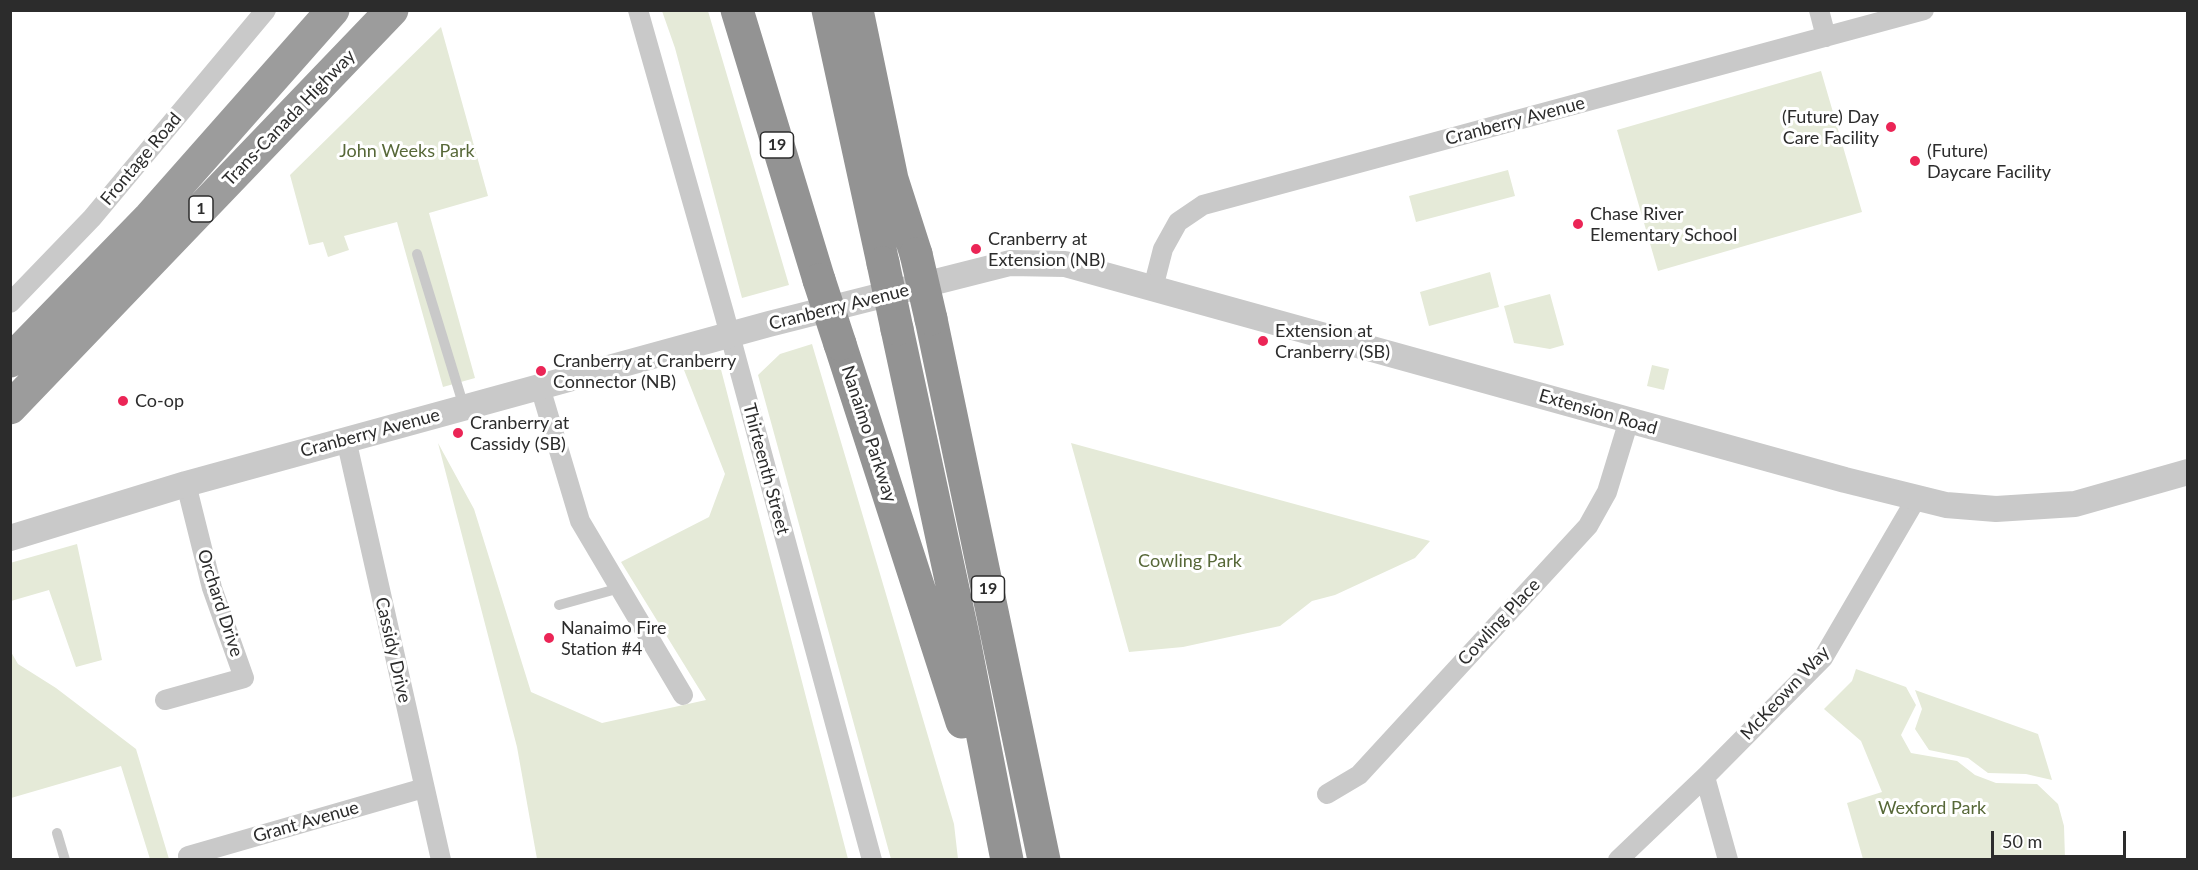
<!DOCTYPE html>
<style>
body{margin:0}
#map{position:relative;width:2198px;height:870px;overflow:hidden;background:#fff;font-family:Lato,sans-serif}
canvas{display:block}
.frame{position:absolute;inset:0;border:12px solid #2c2c2c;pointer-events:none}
.scale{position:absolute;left:1991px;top:831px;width:135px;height:27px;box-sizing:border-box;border:3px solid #2c2c2c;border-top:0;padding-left:8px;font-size:18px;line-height:21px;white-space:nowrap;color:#2c2c2c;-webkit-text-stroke:4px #fff;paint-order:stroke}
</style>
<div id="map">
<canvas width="2198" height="870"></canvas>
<div class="frame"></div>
<div class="scale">50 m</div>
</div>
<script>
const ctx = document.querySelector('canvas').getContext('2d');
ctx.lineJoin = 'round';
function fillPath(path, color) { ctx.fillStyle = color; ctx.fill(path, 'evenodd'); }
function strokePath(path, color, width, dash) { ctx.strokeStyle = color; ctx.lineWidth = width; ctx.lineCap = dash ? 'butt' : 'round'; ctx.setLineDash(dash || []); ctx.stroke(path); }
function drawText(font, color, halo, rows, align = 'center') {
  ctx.font = font + ' Lato,sans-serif'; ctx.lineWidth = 6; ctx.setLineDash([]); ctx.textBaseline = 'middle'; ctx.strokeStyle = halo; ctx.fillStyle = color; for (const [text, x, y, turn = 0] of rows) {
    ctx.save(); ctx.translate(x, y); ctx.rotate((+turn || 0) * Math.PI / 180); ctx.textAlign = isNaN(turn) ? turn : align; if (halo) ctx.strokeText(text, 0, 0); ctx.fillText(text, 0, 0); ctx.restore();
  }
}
fillPath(new Path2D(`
 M662,11H708L789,285L742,298L675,48Z
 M441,27L488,196L429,213L475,378L443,387L397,222L344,236L349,250L328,257L323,242L309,245L290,175Z
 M1821,71L1862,212L1658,271L1617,130Z
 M1508,170L1515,196L1416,222L1409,196Z
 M1490,272L1499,307L1429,326L1420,292Z
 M1550,294L1564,345L1550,349L1514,343L1504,306Z
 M812,344L954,824L958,859H891L758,375L780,354Z
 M718,358L848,859H537L517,747L438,443L474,509L531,692L602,723L706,700L621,562L709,517L725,474L684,370Z
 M1652,365L1669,369L1664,390L1647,386Z
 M1071,443L1430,541L1415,558L1335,595L1312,601L1280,626L1183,647L1129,652Z
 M77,544L102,660L76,667L49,590L11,601L10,563Z
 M11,652L18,664L56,688L136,749L169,859H150L121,766L11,798Z
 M1856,669L1906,687L1916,705L1901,735L1911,753L1957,761L1975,775L1996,783L2037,784L2058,804L2064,826L2065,859H1863L1847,803L1882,792L1861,741L1824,709L1852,681Z
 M1915,690L2038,734L2052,780L2026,774L1988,773L1968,758L1929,750L1915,729L1922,709Z`), '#e5ead8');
strokePath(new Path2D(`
 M417,254L464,407
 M559,605L620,588
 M57,833L65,860`), '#c9c9c9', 10);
strokePath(new Path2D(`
 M638,10L724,313L872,860
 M1819,10L1826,37
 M1153,288L1163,249L1178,222L1203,205L1924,10
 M10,303L92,218L266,10
 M540,387L580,521L683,695
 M346,439L441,860
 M165,700L244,678L212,588L186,484
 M1705,777L1728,860
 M1327,794L1359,775L1588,526L1607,492L1629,420
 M188,856L424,788
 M1618,860L1705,777L1823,658L1916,499`), '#c9c9c9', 20);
strokePath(new Path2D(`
 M10,538L186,484L769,324L1010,263L1065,264L1845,480L1946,505L1996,509L2075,504L2188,472`), '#c9c9c9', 26);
strokePath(new Path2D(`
 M10,361L150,217L333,10
 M10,408L392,10`), '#9c9c9c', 33);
strokePath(new Path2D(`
 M737,10L819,280
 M828,10L883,263
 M857,10L892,179L916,254
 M931,319L1044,860
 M897,329L964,640L1007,860
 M840,344L962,722`), '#939393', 33);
strokePath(new Path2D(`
 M916,254L931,319
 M883,263L897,329
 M819,280L840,344`), '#939393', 33);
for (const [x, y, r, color] of [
 [1891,127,6,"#eb2556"],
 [1915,161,6,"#eb2556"],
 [1578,224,6,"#eb2556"],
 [976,249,6,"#eb2556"],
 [1263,341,6,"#eb2556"],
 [541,371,6,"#eb2556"],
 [123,401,6,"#eb2556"],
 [458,433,6,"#eb2556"],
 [549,638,6,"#eb2556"]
]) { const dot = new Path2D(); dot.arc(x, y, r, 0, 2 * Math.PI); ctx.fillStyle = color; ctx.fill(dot); strokePath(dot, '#fff', 2); }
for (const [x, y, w] of [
 [777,145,33],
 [201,209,24],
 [988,589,33]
]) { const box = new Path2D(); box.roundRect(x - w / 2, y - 13, w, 26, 4.5); ctx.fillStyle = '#fff'; ctx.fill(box); strokePath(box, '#2c2c2c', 1.5); }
drawText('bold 16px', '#2c2c2c', null, [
 ["19",777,145],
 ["1",201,209],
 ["19",988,589]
]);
drawText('18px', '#2c2c2c', '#fff', [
 ["(Future) Day",1879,117,"right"],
 ["Care Facility",1879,138,"right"],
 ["(Future)",1927,151],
 ["Daycare Facility",1927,172],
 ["Chase River",1590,214],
 ["Elementary School",1590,235],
 ["Cranberry at",988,239],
 ["Extension (NB)",988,260],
 ["Extension at",1275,331],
 ["Cranberry (SB)",1275,352],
 ["Cranberry at Cranberry",553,361],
 ["Connector (NB)",553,382],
 ["Co-op",135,401],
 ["Cranberry at",470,423],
 ["Cassidy (SB)",470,444],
 ["Nanaimo Fire",561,628],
 ["Station #4",561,649]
], 'left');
drawText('18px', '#2c2c2c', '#fff', [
 ["Trans-Canada Highway",289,118,-46],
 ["Cranberry Avenue",1515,121,-15],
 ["Frontage Road",141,159,-50],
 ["Cranberry Avenue",839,307,-14],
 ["Extension Road",1598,412,16],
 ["Cranberry Avenue",370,433,-15],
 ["Nanaimo Parkway",869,434,72],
 ["Thirteenth Street",766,469,75],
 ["Orchard Drive",220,603,72],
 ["Cowling Place",1499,622,-47],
 ["Cassidy Drive",393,650,77],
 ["McKeown Way",1785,693,-47],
 ["Grant Avenue",306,822,-16]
]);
drawText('18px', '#576838', '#fff', [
 ["John Weeks Park",407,151],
 ["Cowling Park",1190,561],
 ["Wexford Park",1932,808]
]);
</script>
